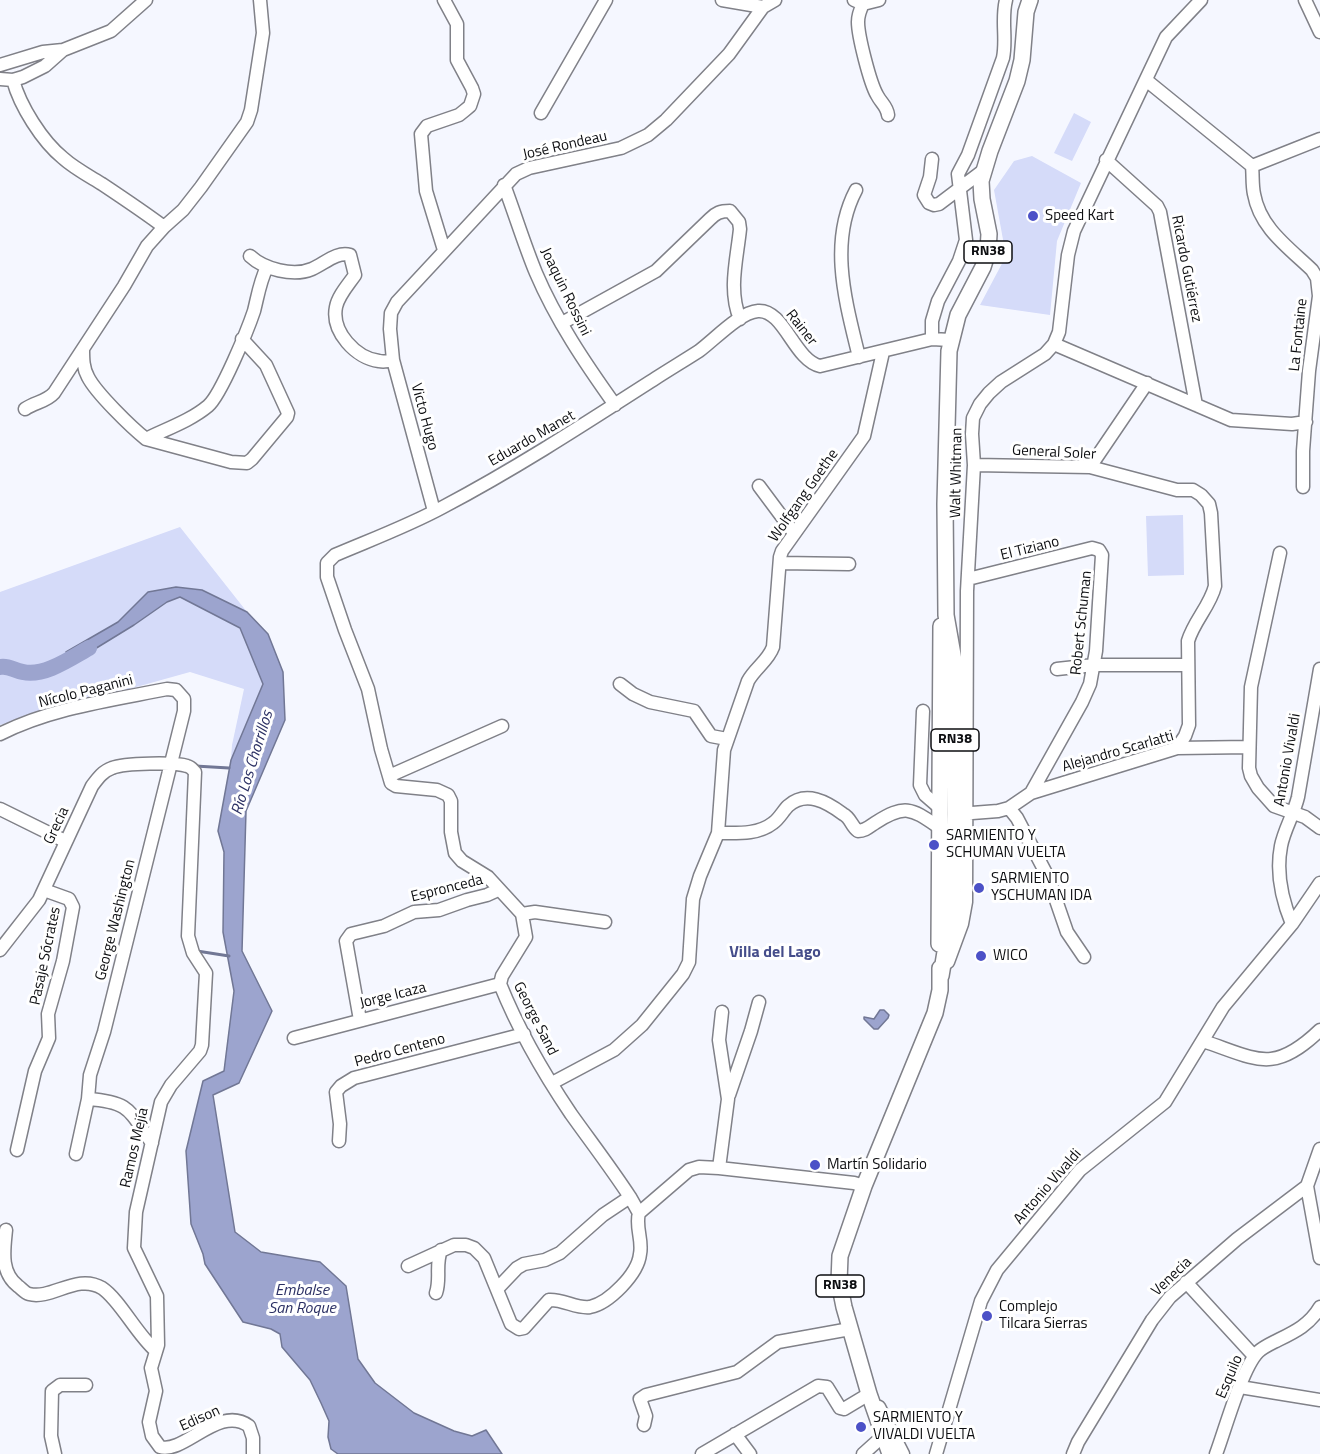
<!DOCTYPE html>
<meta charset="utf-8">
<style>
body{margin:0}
canvas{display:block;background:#f5f7ff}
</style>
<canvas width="1320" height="1454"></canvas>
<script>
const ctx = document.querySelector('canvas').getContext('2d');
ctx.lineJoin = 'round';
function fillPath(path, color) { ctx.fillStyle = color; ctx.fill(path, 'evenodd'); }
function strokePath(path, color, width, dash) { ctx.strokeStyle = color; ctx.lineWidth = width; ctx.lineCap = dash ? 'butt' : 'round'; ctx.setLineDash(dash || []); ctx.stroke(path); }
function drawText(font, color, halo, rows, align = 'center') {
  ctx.font = font + ' "Titillium Web",sans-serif'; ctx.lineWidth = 6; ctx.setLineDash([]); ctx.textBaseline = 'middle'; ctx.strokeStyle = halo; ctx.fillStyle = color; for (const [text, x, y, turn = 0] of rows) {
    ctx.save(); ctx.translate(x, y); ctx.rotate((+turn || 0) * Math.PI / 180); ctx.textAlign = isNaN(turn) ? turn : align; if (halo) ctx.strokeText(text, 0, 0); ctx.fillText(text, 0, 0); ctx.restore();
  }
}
fillPath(new Path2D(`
 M1074,113L1091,122L1072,161L1054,153Z
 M1032,156L1081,183L1057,241L1050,315L980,305L1006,256L994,190L1014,161Z
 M1183,515L1184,575L1148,576L1146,516Z
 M180,527L247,612L240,628L263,684L231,760L232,745L244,689L190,672L0,725V592Z`), '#d5dbf9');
const water = new Path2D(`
 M176,587L202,590L247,612L268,634L283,672L285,720L246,811L242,951L272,1011L239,1083L213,1095L235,1232L261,1252L320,1262L346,1286L358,1359L375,1383L414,1413L454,1431L472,1436L486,1430L502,1454H338L331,1449L328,1437L329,1421L321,1403L310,1380L282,1347L280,1334L271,1329L243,1322L205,1264L203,1254L191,1224L186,1151L203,1081L224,1071L234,991L223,932L224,852L218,831L231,760L263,684L240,628L180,597L167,602L134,625L72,663L66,652L118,622L148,592Z
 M880,1010H884L889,1015L888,1018L878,1029H874L864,1019V1017L874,1019Z`);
fillPath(water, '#9ca4ce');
strokePath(water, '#717795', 1.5);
strokePath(new Path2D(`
 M195,766L229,768
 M197,951L229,956`), '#717795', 3);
strokePath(new Path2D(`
 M0,667C9,665 14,671 23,672C44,677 71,658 89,648`), '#9ca4ce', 16);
const minor = new Path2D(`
 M722,0L763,7L775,0
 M854,0L863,4L879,0
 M1305,0L1320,32
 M863,4C860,10 858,15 858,22C858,36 870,83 877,95C881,103 887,106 888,115
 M0,65L43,52L63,50
 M0,79L13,80L23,77L45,66L63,50L111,31L146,0
 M13,80C20,106 42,141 63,158C74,168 89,176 102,184C123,198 144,212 164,227
 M1146,80L1252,166C1253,175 1252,185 1254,194C1260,228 1288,247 1312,270L1317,278L1319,296L1309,371L1303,451V487
 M541,113L606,0
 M932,159L930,177L924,195L929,203L934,205L939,204L984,170
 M1106,160L1157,206L1160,212L1196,405
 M1252,166L1320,139
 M504,185C515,214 524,244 536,273C556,320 585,363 615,405
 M856,190C828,243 846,303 859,357
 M444,250L426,191L421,134L427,126L459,115L464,111L470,106L474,94L472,88L457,60V24L444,0
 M250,256C264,269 293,277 312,269C324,264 337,251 350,255L355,275C348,285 338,296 336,307C331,332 356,358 379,361C384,362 389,361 393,360
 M562,323L656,271L710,219C716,213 720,211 730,211L739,222L740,229C737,259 728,290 740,319
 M932,339V321L938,301L959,261L966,240L958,174L968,155L1003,58C1007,39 1001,19 1006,0
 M1054,344L1231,420L1292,424L1306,422
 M83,349C83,359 83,368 88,377C96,393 132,428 146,439L231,462L247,463L252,459L287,417L288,413L266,365L242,339
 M25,409C35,402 46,402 54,393L124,286L147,246L164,227L183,210L201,187L247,122L251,110L263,33L260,0
 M146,439C166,429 190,421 208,406C221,395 248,329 254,311C258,295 260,281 267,267
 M974,465L1090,467L1177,490H1193L1201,495L1209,504L1211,513L1215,586C1210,606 1194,621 1188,641L1189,725L1185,736L1177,748
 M1090,467L1147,383
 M759,486L794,533
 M434,511L393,360L390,329L391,313L397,302L516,174L529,168L621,148L648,135L666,120L729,54L763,7
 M1280,553L1251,687L1249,768L1251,776L1258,788L1274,806L1305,817L1320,828
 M780,563L849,564
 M968,579L1092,548L1099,550L1102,555L1096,651L1090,684L1082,702L1031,793
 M1057,669L1094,665H1188
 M620,684L633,694L650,702L694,711L711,736L727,739
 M923,711L920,785L925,795L940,808
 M0,734C51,708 112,700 167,689L176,690L184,699V711L104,1032L90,1075L88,1099L76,1154
 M389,776L502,726
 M1009,808L1017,818L1048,877L1067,932L1084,957
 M0,809L65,841
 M959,814L998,811L1009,808L1031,793L1177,748L1249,747
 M718,833C736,833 758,835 773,823C779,819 783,811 788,806C806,790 827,802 843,814C851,818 851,826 858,831C865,831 869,827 875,823C906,803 912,809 940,828
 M522,914L535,912L605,922
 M1292,924C1282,900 1276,872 1281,846C1284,830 1294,814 1298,797L1320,669
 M0,950L39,900L92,786C98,778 103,771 112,768C124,763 176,762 187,766C191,767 192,769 195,772L188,936L193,953L206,973L202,1045L200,1051L171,1085L161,1102L136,1212L134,1248L157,1296L158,1345L151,1368L156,1391L149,1422L152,1436L160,1447C185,1454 219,1404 249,1426L253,1438V1454
 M948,962L962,924L966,902L967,591L974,465L972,434L973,418L980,404L989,393L1001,382L1045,354L1054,344L1059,332L1068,255L1074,231L1166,37L1201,0
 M360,1020L346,941L351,934L384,926L414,912L439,910L467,900L487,895L498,890
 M294,1038L500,984
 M1203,1041C1257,1059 1273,1075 1320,1030
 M552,1083L614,1050L642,1025L683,974L689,962L693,899L700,876L718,833L724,750L748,681C755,668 768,661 773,647L780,557L782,551L864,436L883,352
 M729,1095L751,1031L759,1002
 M88,1099C131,1102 129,1111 152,1143
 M339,1141L340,1124L336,1092L341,1086L354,1078L524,1034
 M17,1150L35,1071L49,1038L48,1014L63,961L73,907L69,899L44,890
 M719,1168L728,1099L719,1040L722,1012
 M1307,1186L1320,1258
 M630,1197C611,1168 591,1142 571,1114C544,1074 518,1029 500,984L502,976L526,937L522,914L488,877L462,861L455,853L451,832V801L448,795L437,790L396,786L391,783L381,749L368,689L345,630L327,577V563L335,555C370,540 408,526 443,507C517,468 586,423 656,378C670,369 685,360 699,351C714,340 740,312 758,311C784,309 794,360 820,366L932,339L950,340
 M639,1213L689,1170L699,1167L719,1168L854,1183L864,1186
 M6,1230C4,1250 0,1272 18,1286C21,1288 25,1293 29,1294C52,1300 77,1273 102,1288C120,1300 137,1335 156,1351
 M408,1266L454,1245H466L474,1248L484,1258L511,1324L519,1329L524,1328L549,1300C563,1299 577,1309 590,1307C609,1303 638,1274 640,1254C643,1240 635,1227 639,1213
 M1186,1282L1254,1356
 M498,1288L517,1268L524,1264L545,1260L560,1253L603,1215L630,1197L639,1213
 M436,1293C441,1278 435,1266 441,1250
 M1240,1387L1320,1400
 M879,1407L903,1454
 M644,1425L646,1416L640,1399L646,1395L737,1372L778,1342L850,1329
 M735,1434L750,1454
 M55,1454L51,1436L52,1391L60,1385H86
 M702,1454L818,1386L827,1387L840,1408L844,1409L869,1394
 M863,1454L883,1436
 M936,1454L981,1301L997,1270L1080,1170L1165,1102L1223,1007L1292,924L1320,883
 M1073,1454L1078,1442L1152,1320L1170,1297L1237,1239L1307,1186L1320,1149
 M1216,1454C1225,1430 1242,1368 1258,1352C1262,1348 1268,1345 1274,1342C1292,1333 1309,1326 1320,1307`);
const major = new Path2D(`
 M939,944L941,626
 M941,976L953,904L955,814V666L946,615L945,504L949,351L958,315L983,267L988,251L989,234L982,199L981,181L990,151L1017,81L1022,60L1026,12L1030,0
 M890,1454L869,1394L844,1307L839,1282L840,1256L864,1186L935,1013L940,990V968`);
strokePath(minor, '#808188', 15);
strokePath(major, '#808188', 18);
strokePath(minor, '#fff', 12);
strokePath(major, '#fff', 15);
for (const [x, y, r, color] of [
 [1033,216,6,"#4c51c7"],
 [934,845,6,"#4c51c7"],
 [979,888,6,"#4c51c7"],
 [981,956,6,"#4c51c7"],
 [815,1165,6,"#4c51c7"],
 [987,1316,6,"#4c51c7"],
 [861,1427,6,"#4c51c7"]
]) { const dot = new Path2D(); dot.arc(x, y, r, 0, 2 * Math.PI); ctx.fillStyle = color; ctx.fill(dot); strokePath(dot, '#fff', 2); }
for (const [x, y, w] of [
 [988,252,48],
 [955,740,48],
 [840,1286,48]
]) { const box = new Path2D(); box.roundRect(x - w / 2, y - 11, w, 22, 4.5); ctx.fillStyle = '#fff'; ctx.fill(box); strokePath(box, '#0d0e11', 1.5); }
drawText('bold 14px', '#0d0e11', null, [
 ["RN38",988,252],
 ["RN38",955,740],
 ["RN38",840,1286]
]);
drawText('15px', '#0d0e11', '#fff', [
 ["José Rondeau",565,146,-13],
 ["Ricardo Gutiérrez",1186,269,79],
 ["Joaquin Rossini",565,292,64],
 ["Rainer",801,328,52],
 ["La Fontaine",1299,335,-84],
 ["Victo Hugo",424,417,75],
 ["Eduardo Manet",532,439,-30],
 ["General Soler",1054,453,3],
 ["Walt Whitman",957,473,-89],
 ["Wolfgang Goethe",804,496,-55],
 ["El Tiziano",1030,549,-14],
 ["Robert Schuman",1082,623,-84],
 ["Nícolo Paganini",86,692,-14],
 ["Alejandro Scarlatti",1118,752,-16],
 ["Antonio Vivaldi",1288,760,-80],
 ["Grecia",57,826,-65],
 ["Espronceda",447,889,-14],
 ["George Washington",116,920,-76],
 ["Pasaje Sócrates",46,956,-78],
 ["Jorge Icaza",393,996,-14],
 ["George Sand",535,1019,63],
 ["Pedro Centeno",400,1051,-15],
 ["Ramos Mejía",135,1148,-77],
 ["Antonio Vivaldi",1048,1187,-49],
 ["Venecia",1172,1277,-44],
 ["Esquilo",1230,1377,-67],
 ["Edison",200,1419,-24]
]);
drawText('15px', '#0d0e11', '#fff', [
 ["Speed Kart",1045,216],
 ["SARMIENTO Y",946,836],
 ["SCHUMAN VUELTA",946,853],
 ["SARMIENTO",991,879],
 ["YSCHUMAN IDA",991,896],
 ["WICO",993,956],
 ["Martín Solidario",827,1165],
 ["Complejo",999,1307],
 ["Tilcara Sierras",999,1324],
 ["SARMIENTO Y",873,1418],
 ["VIVALDI VUELTA",873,1435]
], 'left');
drawText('italic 16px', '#2a2f63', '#fff', [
 ["Río Los Chorrillos",253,763,-73],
 ["Embalse",302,1291],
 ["San Roque",302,1309]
]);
drawText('bold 16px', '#454d8a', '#fff', [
 ["Villa del Lago",775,953]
]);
</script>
